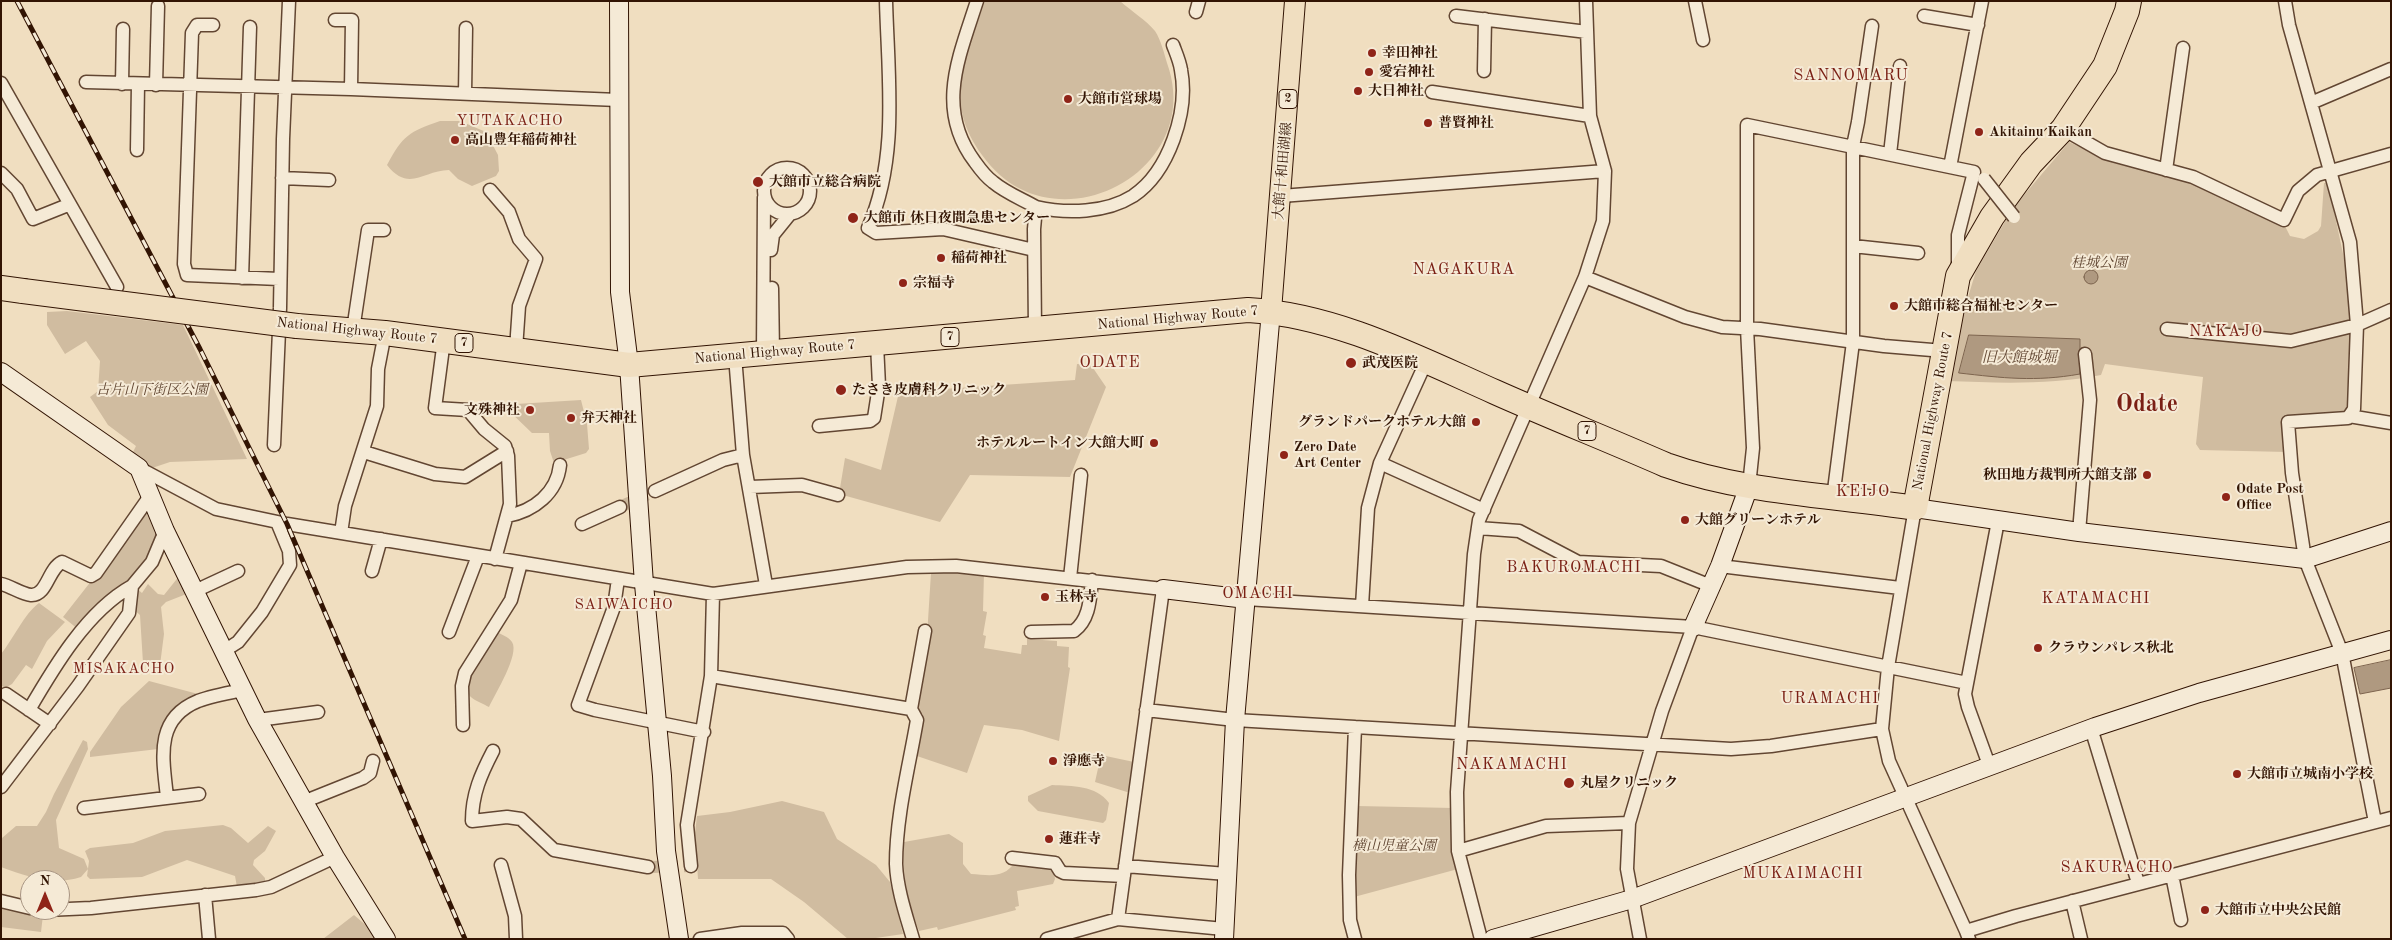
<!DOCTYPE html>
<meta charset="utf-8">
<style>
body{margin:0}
#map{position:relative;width:2392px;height:940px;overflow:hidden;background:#f0dec0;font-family:"Old Standard TT",serif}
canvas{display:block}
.frame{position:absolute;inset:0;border:2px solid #321403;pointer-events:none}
.north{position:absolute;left:20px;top:870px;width:50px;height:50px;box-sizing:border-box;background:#f5ead6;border:1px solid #a79482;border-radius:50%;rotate:0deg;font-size:14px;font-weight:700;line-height:20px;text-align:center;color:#321403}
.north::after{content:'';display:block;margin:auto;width:18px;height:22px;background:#8f2418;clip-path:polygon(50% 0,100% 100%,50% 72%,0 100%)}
</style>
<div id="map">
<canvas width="2392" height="940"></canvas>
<div class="frame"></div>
<div class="north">N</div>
</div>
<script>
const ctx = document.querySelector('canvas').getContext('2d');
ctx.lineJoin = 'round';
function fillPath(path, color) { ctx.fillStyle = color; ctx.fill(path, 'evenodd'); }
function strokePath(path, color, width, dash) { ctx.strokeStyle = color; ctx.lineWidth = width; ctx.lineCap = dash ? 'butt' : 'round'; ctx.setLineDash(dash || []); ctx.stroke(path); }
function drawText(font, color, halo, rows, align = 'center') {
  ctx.font = font + ' "Old Standard TT","Noto Serif JP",serif'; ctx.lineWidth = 4; ctx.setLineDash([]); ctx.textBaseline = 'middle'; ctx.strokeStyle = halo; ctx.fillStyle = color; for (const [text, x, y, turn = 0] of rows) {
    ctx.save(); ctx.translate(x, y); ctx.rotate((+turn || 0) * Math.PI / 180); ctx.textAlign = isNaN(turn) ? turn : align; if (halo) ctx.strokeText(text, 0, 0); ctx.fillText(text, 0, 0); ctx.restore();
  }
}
fillPath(new Path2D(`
 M985,1H1120C1131,11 1146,20 1155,31C1161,40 1164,53 1167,63C1207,173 1051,253 982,155C963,129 957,106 962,73C965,51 978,23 985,1Z
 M440,121H460L486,132L498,155L499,171L496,176L472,186L458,179L449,170C424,170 409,193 387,165C403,135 409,132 440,121Z
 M2069,142L2114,163L2191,182L2285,226L2290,236L2304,239L2318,231L2321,226L2324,183H2328L2353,301L2349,408L2345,413L2285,420L2287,452L2200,450L2196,444L2203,377L2105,364L2101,375C2050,385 1999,383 1947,381L1957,333L1976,271L2013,208Z
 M67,311L183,325L247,459L170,462L152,468L132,454L136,446L108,425L90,397L98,391L100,361L86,341L65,354L47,325V312Z
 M1077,364L1091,365L1106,387L1070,477L970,475L940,522L839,494L845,458L881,470L899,392L1075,380Z
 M581,400L587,424L589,449L586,453L554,463L550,451L549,433H532L507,409L516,404Z
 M146,511H148L160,533L148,561L116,591L79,630L63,617Z
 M961,572L984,573L983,611L987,612L983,635L986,636L984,648L1021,654L1022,645H1027V639L1057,641V646L1069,647L1068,667L1070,668L1059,741L1022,730L984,725L967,773L917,756L923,714L915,712L927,636L931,573Z
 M180,575L189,593L166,602L161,607L164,634L160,665L143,663L140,615L132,608L135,587L142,593L148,584L158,594L164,595Z
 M39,603L65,622L47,641L32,669L26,665L12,684L5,688L2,686L1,654C14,638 24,614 39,603Z
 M495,631C500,634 509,637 512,642C520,654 495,694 489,707C478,701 465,698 465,684Z
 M149,681L198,694L200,696C176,712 162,718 158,749L90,757V752L121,707Z
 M83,740L87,742L88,749L56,820L59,848L84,859L88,869L81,877C53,886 29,877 1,867L2,838L16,826H37L46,812L54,794Z
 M1101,755L1134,762L1130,791L1127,792L1095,782Z
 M1052,785C1072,786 1096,785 1109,803L1106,820L1103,823L1038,811L1028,801V796Z
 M782,801L824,812L837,839L876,865L890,882L903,934L869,939H848L804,902L771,879H698L695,833L697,816L730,812Z
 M1357,806L1453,808L1458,869L1354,897Z
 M223,825L231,828L248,843L268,826L276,831L265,851L254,860L253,865L265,878V882L237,887L235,876L187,860L142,877L90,879L87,876L89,861L85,851L90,848L133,843L165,831Z
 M949,834L963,843V864L971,874C989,875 1004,879 1015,862L1053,866L1055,879L1053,884L1017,891L1019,906L1015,907L1016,910L938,930L937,927L919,931C907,898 902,876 904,842Z
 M1,907L43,915L41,932L1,927Z
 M354,915L368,927L376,939H323Z`), '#d0bca0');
const water = new Path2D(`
 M2084 277a7 7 0 1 1 14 0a7 7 0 1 1-14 0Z
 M1969,335L2080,339V374C2035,382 2003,378 1959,373Z
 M2391,660V688L2360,694L2354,668Z`);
fillPath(water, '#af9980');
strokePath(water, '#7d644e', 1);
strokePath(new Path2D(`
 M620,507L655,491
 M648,867L691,866`), '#cab69a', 12, [12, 6]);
const street = new Path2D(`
 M886,1C888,77 899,158 868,228L876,233L943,229L1034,250
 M977,1C959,57 935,109 975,162C980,169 986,177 993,182C1006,193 1022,199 1036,207L1034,229L1035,330
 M1695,1L1703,40
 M2285,1L2289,25L2350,242L2357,325L2354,409L2348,418L2288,422L2292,473L2305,559L2342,653L2375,822
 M1196,12L1199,1
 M1456,16L1587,32
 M1924,16L1978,25
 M335,20H352L351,89
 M213,25H197L192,33L184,264L187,275L279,279
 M1484,71L1485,19
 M86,82L351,89L618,100
 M1,83L117,287
 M122,84L123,29
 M156,85L158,6
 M1432,92L1590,116
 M465,94L466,28
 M2311,103L2391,69
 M2063,129L2105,153L2193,177L2284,220L2298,191L2317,175L2391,154
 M137,150L138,84
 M1890,154L1900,66
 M1950,167L1982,1
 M764 191a23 23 0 1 1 46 0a23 23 0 1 1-46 0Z
 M2166,170L2183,48
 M1,173L17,189L33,219L68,205
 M282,178L329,180
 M490,190L509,212L519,239L536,259L519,306L516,349
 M1281,196L1605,171
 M1036,207C1067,214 1106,213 1133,196C1169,172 1189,111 1181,70C1180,62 1176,53 1173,45
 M1853,246L1918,253
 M771,250L773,235L790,214
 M1585,277L1685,317L1722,327L1760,329L1884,346L1944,351
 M242,278L250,27
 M772,288L773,353
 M2167,329L2291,341L2357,325L2391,310
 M353,330L368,230H384
 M444,340L435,408L468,410L484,429L505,446L508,456L510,504L495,559
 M763,353L764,197
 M735,356L743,455L766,585
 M2349,416L2391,423
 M819,426L870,421L874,418L879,386L877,344
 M274,445L280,308L283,139L289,1
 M364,452L435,474L465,477L507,451
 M1380,463L1484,510
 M139,468L216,509L287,524L713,594L907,567L956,566L1163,589L1118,919
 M1749,486L1753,448L1747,328V125L1974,172L1958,235V267
 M750,487L802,485L838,495
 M655,491L723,460L743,455
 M1833,498L1853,342V146L1858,122L1872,26
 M1915,508L1888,667L1882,729L1889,761L1966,931
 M507,516C534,511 557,493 560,465
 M582,524L620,507
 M1478,528L1519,531L1578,562L1661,566L1711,586
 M2079,532L2090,400L2085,354
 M341,533L345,506L377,406L378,369L385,333
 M1720,566L1900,588
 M372,571L381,539
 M1070,578L1081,475
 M618,579L614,607L578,705L595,710L704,732
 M1,584C11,586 21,594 31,595C47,596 48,569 62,562L91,576L96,573L150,496
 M195,591L238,571
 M1246,599L1693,627L1967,683
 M1362,606L1368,508L1380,463L1426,362
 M449,632L478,556
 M1031,632L1074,631C1090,619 1090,598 1092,580
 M224,651L238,642L262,612L290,565L289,551L277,522
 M711,676L911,709
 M6,694L50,724
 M29,710C54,667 87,611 132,586
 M1146,710L1235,720L1731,749L1771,746L1882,729
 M258,720L318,712
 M463,725L462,686L465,673L511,600L521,563
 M2091,728L2138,883
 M493,751C481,774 472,794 472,821L507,817L521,819L554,850L648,867
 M1989,765L1968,707L1965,694L1998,521
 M1,787L78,686L129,613L132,586L152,562L165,531
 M167,797C163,759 154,719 198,701C212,696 228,693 243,690
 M303,802L363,778L370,773L373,761
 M84,808L199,794
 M1458,851L1546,826L1629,823
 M1012,858L1055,863L1060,871L1064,873L1124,876
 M501,865L515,916L516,939
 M691,866L687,825L711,676L713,594
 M1125,866L1227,874
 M2172,875L2181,920
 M205,895L209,939
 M1,901L30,908
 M2072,901L2081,939
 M46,910L91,908L256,890L271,887L335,857
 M700,939L742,933H783L788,939
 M913,939C906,915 897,889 896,864C896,816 909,767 917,720L911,709L925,631
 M1047,939L1118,919L1224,929
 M1355,939L1350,920L1349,875L1355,727
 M1481,939L1458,851L1457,792L1474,554L1479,520L1585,277L1603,221L1605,171L1590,116L1586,1
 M1640,939L1627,869L1629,823L1662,711L1693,627
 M1969,939L1966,931L2016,916L2391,818`);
const secondary = new Path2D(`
 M619,1L620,292L629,365L644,584L662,776L666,851L679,939
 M1,372L139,468L165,531L257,719L335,857L386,939
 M1915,508L2079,532L2305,559L2391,531
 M1163,589L1246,599
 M1693,627L1720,566L1749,486
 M1224,939L1235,720L1271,311
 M1493,939L1632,899L2095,727L2199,693L2391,640`);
const primary = new Path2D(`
 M1271,311L1295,1`);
const highway = new Path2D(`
 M1,288L23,291
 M297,326L385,333L629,365L1248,310C1335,315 1416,357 1495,392C1551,417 1609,440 1666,465C1745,493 1831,495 1915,508L1958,276L1992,217L2031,163L2063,129L2105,66L2127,11L2129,1`);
strokePath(street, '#624632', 15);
strokePath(secondary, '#321403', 20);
strokePath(primary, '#321403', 22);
strokePath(highway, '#321403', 26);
strokePath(street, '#f5ead6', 12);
strokePath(secondary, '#f5ead6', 18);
strokePath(primary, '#f0dec0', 20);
strokePath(highway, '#f0dec0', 24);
const rail = new Path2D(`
 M17,1L200,349L287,524L465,939`);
strokePath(rail, '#321403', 5);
strokePath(rail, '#f5ead6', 3, [9]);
const streetBridge = new Path2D(`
 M1984,179L2014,217`);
const highwayBridge = new Path2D(`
 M23,291L297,326`);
strokePath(streetBridge, '#624632', 15, []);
strokePath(highwayBridge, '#321403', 26, []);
strokePath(streetBridge, '#f5ead6', 12);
strokePath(highwayBridge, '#f0dec0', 24);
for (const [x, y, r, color] of [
 [1372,53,5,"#8f2418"],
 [1369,72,5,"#8f2418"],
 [1358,91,5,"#8f2418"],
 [1068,99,5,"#8f2418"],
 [1428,123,5,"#8f2418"],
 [1979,132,5,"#8f2418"],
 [455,140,5,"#8f2418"],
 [758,182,6,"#8f2418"],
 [853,218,6,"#8f2418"],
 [941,258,5,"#8f2418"],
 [903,283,5,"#8f2418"],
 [1894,306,5,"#8f2418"],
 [1351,363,6,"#8f2418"],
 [841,390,6,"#8f2418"],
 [530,410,5,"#8f2418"],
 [571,418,5,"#8f2418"],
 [1476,422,5,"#8f2418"],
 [1154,443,5,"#8f2418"],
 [1284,455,5,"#8f2418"],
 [2147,475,5,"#8f2418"],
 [2226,497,5,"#8f2418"],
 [1685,520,5,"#8f2418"],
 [1045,597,5,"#8f2418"],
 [2038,648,5,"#8f2418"],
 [1053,761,5,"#8f2418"],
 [2237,774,5,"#8f2418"],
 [1569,783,6,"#8f2418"],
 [1049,839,5,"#8f2418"],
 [2205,910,5,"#8f2418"]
]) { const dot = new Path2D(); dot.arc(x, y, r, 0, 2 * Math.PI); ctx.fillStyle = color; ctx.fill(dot); strokePath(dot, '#f5ead6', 2); }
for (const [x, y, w] of [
 [1288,99,18],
 [950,337,18],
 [464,343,18],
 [1587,431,18]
]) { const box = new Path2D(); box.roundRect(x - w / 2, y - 9.5, w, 19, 4); ctx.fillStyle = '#f5ead6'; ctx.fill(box); strokePath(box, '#321403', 1); }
drawText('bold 12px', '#321403', null, [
 ["2",1288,99],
 ["7",950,337],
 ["7",464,343],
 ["7",1587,431]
]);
drawText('bold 14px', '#321403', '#f5ead6', [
 ["幸田神社",1382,53],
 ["愛宕神社",1379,72],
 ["大日神社",1368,91],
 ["大館市営球場",1078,99],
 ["普賢神社",1438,123],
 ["Akitainu Kaikan",1989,132],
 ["高山豊年稲荷神社",465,140],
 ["大館市立総合病院",769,182],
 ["大館市 休日夜間急患センター",864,218],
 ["稲荷神社",951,258],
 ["宗福寺",913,283],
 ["大館市総合福祉センター",1904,306],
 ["武茂医院",1362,363],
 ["たさき皮膚科クリニック",852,390],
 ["文殊神社",520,410,"right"],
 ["弁天神社",581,418],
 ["グランドパークホテル大館",1466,422,"right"],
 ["ホテルルートイン大館大町",1144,443,"right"],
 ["Zero Date",1294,447],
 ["Art Center",1294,463],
 ["秋田地方裁判所大館支部",2137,475,"right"],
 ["Odate Post",2236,489],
 ["Office",2236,505],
 ["大館グリーンホテル",1695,520],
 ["玉林寺",1055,597],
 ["クラウンパレス秋北",2048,648],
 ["淨應寺",1063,761],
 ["大館市立城南小学校",2247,774],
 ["丸屋クリニック",1580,783],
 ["蓮荘寺",1059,839],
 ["大館市立中央公民館",2215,910]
], 'left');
drawText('14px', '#321403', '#f5ead6', [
 ["大館十和田湖線",1283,171,-85],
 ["National Highway Route 7",1178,318,-5],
 ["National Highway Route 7",357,331,6],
 ["National Highway Route 7",775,352,-5],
 ["National Highway Route 7",1933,411,-79]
]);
drawText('italic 14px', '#614632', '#f5ead6', [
 ["桂城公園",2099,263],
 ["古片山下街区公園",152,390],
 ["横山児童公園",1394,846]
]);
ctx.letterSpacing = '1px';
drawText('15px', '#7a1f14', '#f5ead6', [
 ["YUTAKACHO",510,121],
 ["SAIWAICHO",624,605],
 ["MISAKACHO",124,669]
]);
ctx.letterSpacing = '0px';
drawText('italic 15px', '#644935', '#f5ead6', [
 ["旧大館城堀",2019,358]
]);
ctx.letterSpacing = '1px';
drawText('16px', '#7a1f14', '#f5ead6', [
 ["SANNOMARU",1851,76],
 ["NAGAKURA",1464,270],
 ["NAKAJO",2226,332],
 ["ODATE",1110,363],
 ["KEIJO",1863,492],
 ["BAKUROMACHI",1574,568],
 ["OMACHI",1258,594],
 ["KATAMACHI",2096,599],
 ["URAMACHI",1830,699],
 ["NAKAMACHI",1512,765],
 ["SAKURACHO",2117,868],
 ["MUKAIMACHI",1803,874]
]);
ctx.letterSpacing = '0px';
drawText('bold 24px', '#7a1f14', '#f5ead6', [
 ["Odate",2147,405]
]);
</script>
